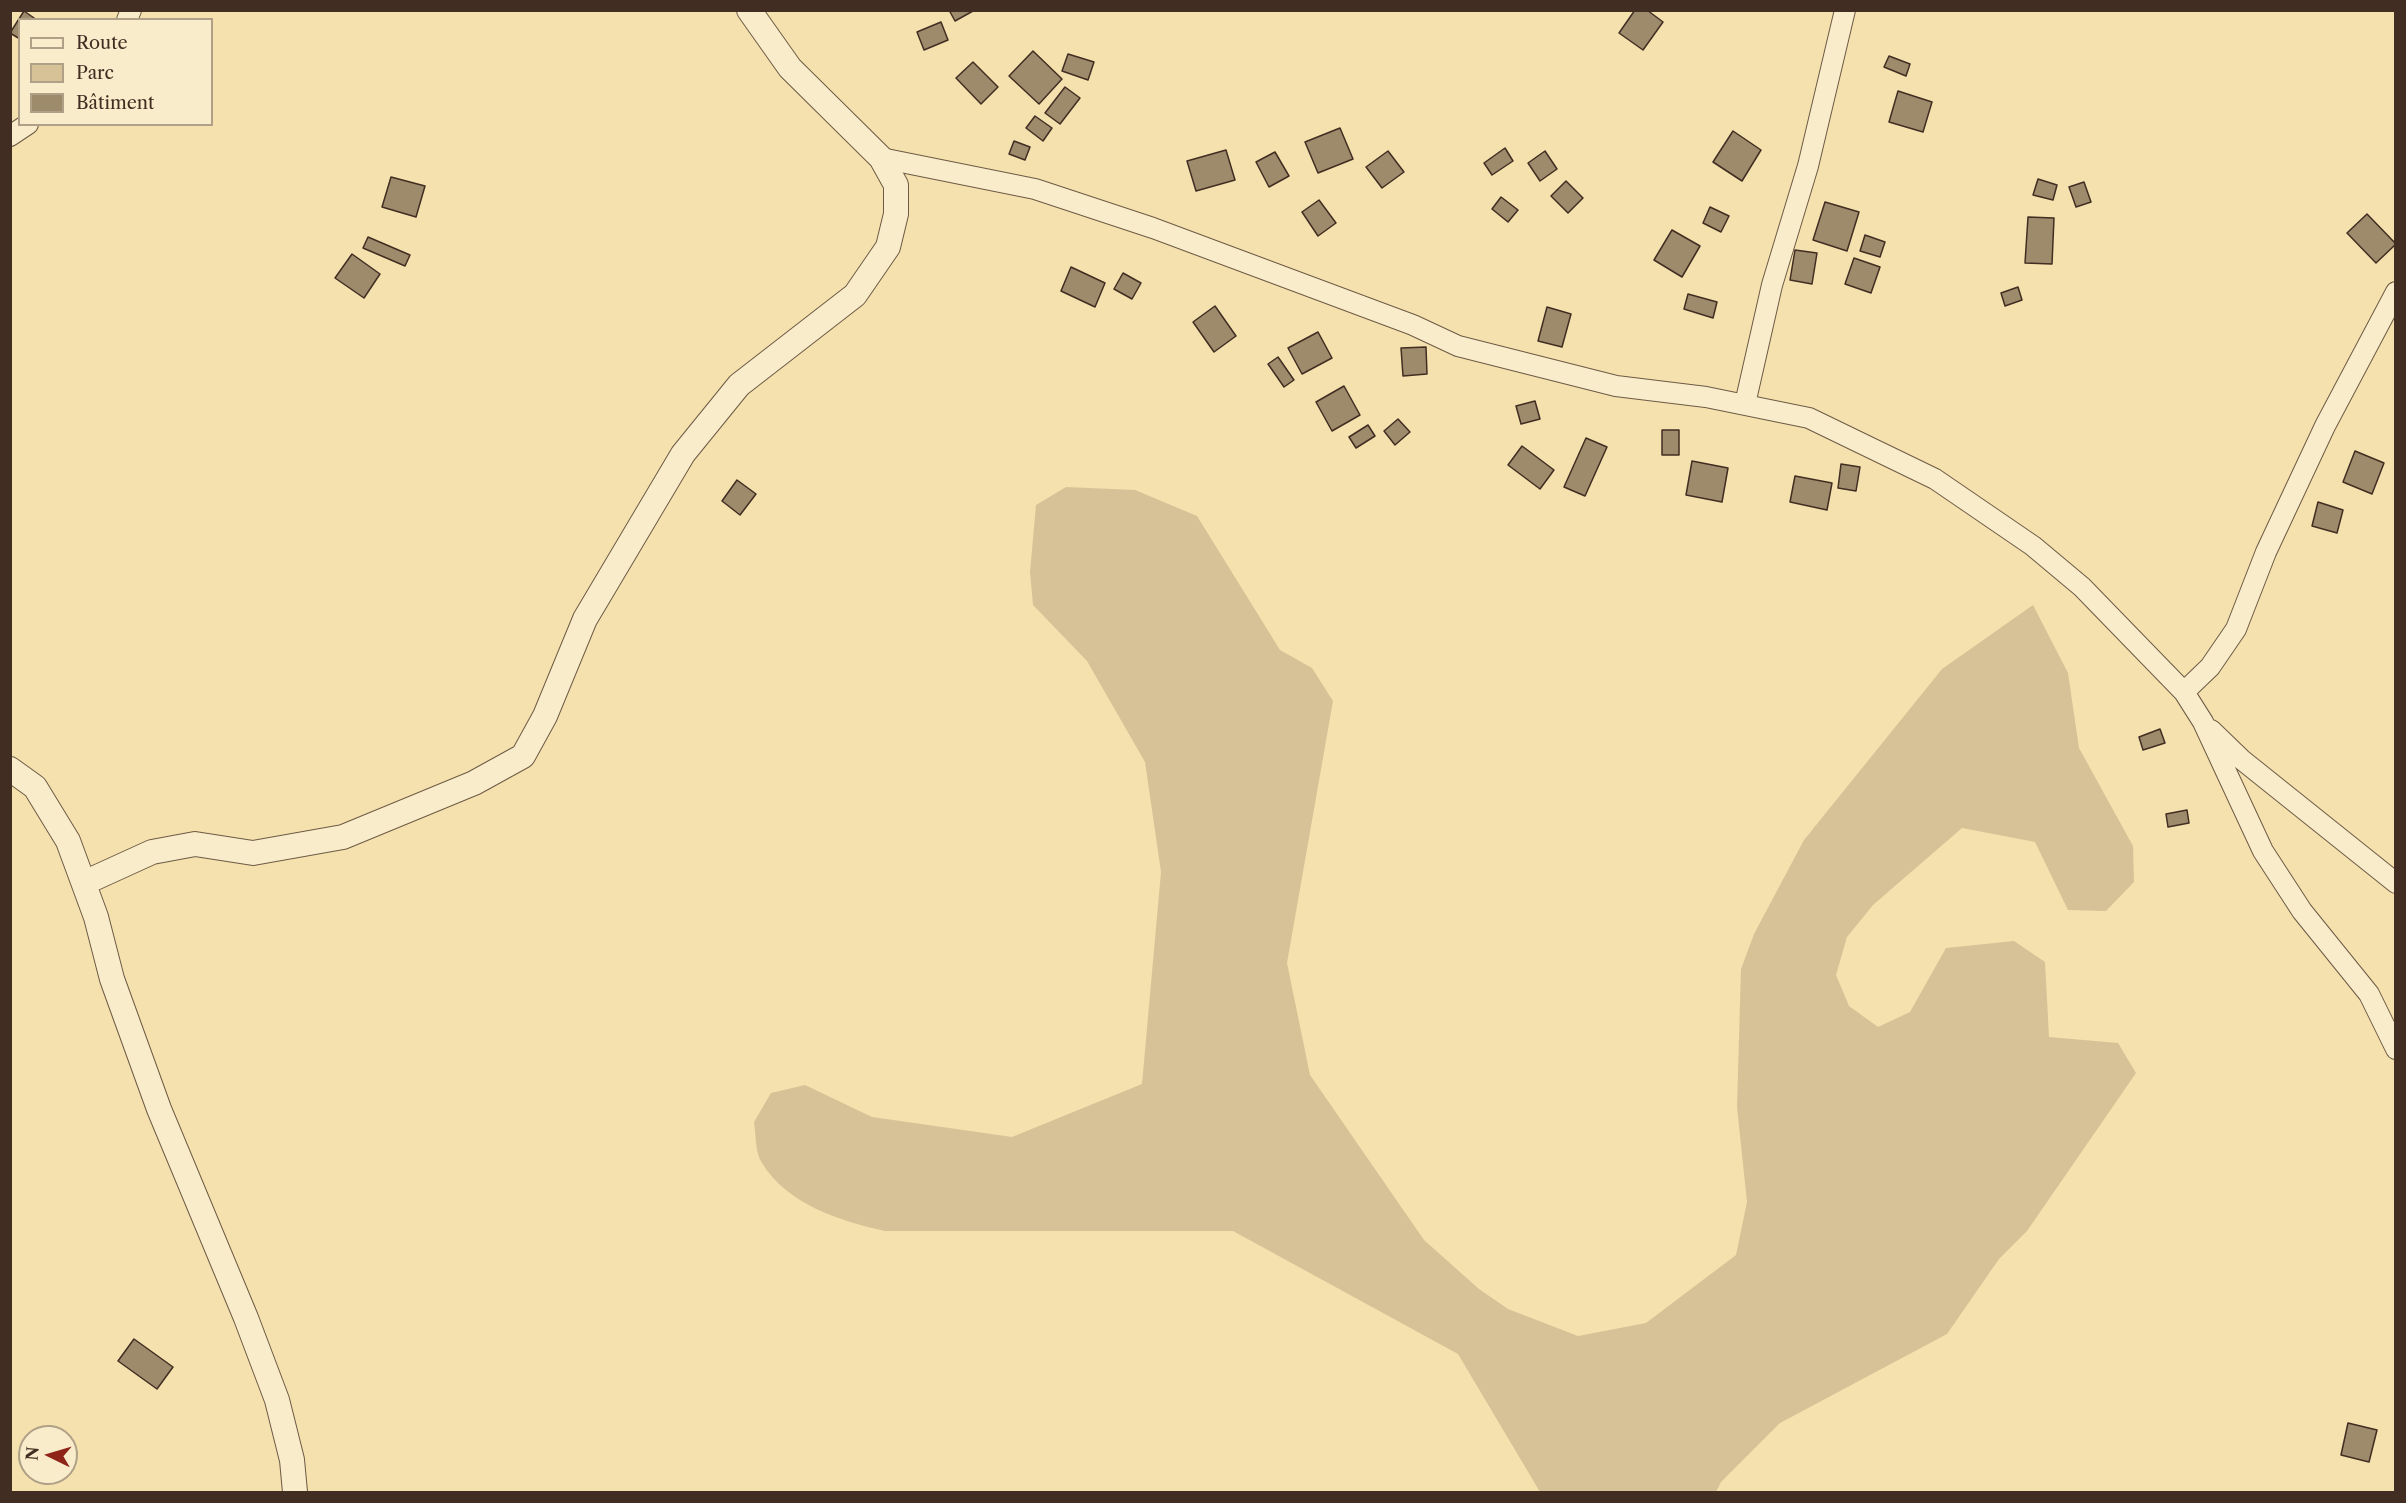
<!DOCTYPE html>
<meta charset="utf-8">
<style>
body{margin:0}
#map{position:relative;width:2406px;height:1503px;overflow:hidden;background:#f4e1ae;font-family:"Libre Caslon Text",serif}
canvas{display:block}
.frame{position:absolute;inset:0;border:12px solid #412d22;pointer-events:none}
.legend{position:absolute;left:18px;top:18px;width:195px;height:108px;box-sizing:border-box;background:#f8ecca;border:2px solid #afa087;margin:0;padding:8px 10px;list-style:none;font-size:18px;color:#412d22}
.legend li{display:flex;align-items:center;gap:12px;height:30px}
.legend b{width:30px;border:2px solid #afa087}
.north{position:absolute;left:18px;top:1425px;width:60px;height:60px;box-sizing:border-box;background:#f8ecca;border:2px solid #afa087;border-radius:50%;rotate:275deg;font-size:16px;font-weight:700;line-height:24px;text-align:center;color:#412d22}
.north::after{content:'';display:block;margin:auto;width:21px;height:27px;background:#8f2418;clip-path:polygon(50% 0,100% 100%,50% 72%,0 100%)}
</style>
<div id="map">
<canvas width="2406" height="1503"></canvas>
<div class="frame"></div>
<ul class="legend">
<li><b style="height:8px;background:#f8ecca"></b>Route</li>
<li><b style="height:16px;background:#d6c296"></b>Parc</li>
<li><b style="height:16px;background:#9e8b6b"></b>Bâtiment</li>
</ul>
<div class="north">N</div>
</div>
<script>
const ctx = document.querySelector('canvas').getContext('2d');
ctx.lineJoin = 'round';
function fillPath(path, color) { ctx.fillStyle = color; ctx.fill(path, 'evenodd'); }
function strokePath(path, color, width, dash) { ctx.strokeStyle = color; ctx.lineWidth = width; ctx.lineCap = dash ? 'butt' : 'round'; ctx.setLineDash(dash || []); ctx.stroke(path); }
fillPath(new Path2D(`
 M1066,487L1135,490L1197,516L1280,650L1312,668L1333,701L1287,963L1310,1075L1424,1240L1479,1289L1508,1309L1578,1336L1646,1323L1736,1255L1747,1202L1737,1107L1741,969L1754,934L1804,840L1942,669L2033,605L2068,673L2079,748L2133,846L2134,882L2106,911L2068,910L2035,842L1962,828L1873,905L1847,937L1836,975L1849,1006L1878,1027L1910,1012L1946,948L2014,941L2045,962L2049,1037L2118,1043L2136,1073L2027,1231L1999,1259L1947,1334L1780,1423L1721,1482L1716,1492H1540L1458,1354L1233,1231H885C840,1221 787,1204 762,1163C755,1153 756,1134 754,1122L771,1093L805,1085L872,1117L1012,1137L1142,1084L1161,872L1145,762L1087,661L1033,605L1030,572L1036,505Z`), '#d6c296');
const building = new Path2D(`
 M949,10H973V11L955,21Z
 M1635,10H1647L1663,22L1643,50L1619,33Z
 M24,11L37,20H20V39L10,33Z
 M941,22L948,40L924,50L917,32Z
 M1033,51L1062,79L1039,104L1009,76Z
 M1068,54L1094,62L1088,80L1062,71Z
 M1889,56L1910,64L1906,76L1884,67Z
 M973,62L998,87L981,104L956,78Z
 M1065,87L1080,98L1060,124L1045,113Z
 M1898,91L1932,102L1923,132L1889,122Z
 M1035,116L1052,128L1043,141L1026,128Z
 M1340,128L1353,159L1318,173L1305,142Z
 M1733,131L1761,150L1742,181L1713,162Z
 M1014,141L1030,147L1025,160L1009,154Z
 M1505,148L1513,161L1492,175L1484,163Z
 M1226,150L1235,180L1196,191L1187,161Z
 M1388,151L1404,172L1382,188L1366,167Z
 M1545,151L1557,169L1540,181L1528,163Z
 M1275,152L1289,176L1269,187L1256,162Z
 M391,177L425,186L416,217L382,207Z
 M2038,179L2057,185L2053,200L2033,195Z
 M1566,181L1583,198L1568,213L1551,196Z
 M2084,182L2091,202L2076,207L2069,187Z
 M1501,197L1518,210L1508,222L1492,209Z
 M1319,200L1336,223L1318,236L1302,212Z
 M1825,202L1859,212L1847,251L1813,240Z
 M1710,207L1729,216L1721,232L1703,223Z
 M2367,214L2396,244L2376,263L2347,233Z
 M2028,217L2054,218L2052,264L2025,263Z
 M1672,230L1700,246L1682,277L1654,260Z
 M1865,235L1885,242L1880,257L1860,251Z
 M368,237L410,255L405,266L363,248Z
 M1795,250L1817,253L1812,284L1790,280Z
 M352,254L380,274L364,298L335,278Z
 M1854,258L1880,267L1871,293L1845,284Z
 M1071,267L1105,283L1095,307L1061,291Z
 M1123,273L1141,283L1132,299L1114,289Z
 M2018,287L2022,300L2005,306L2001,293Z
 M1688,294L1717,302L1713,318L1684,309Z
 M1215,306L1236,336L1214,352L1193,322Z
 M1547,307L1571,314L1562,347L1538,341Z
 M1318,332L1332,358L1302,374L1288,348Z
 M1426,347L1427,374L1403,376L1401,348Z
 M1278,357L1294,380L1284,387L1268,364Z
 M1344,386L1360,415L1332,431L1316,402Z
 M1535,401L1540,419L1521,424L1516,406Z
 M1398,419L1410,432L1395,445L1384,431Z
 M1368,425L1375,436L1356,448L1349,437Z
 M1662,430H1679V455H1662Z
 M1586,438L1607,447L1585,496L1564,487Z
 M1522,446L1554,470L1540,489L1508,465Z
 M2355,451L2384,463L2372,494L2343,482Z
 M1692,461L1728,468L1722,502L1686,495Z
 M1841,464L1860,467L1856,491L1838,488Z
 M1795,476L1832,483L1827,510L1790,502Z
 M737,480L756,494L740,515L722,501Z
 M2318,502L2343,510L2337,533L2312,526Z
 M2160,729L2165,743L2143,750L2139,737Z
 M2187,810L2189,823L2168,827L2166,814Z
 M134,1339L173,1367L157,1389L118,1361Z
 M2348,1423L2377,1430L2369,1462L2341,1455Z`);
fillPath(building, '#9e8b6b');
strokePath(building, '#412d22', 1.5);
const minor = new Path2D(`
 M127,20L131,10
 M10,136L28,124
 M881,158L1035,189L1153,228L1413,325L1458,346L1616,386L1706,397L1809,418L1935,479L2033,546L2082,587L2184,692L2203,722L2263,851L2302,911L2369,994L2396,1049
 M1745,404L1772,285L1808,166L1845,10
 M2184,692L2210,667L2236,629L2266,552L2325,426L2396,292
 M2211,730L2241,759L2396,883`);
const tertiary = new Path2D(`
 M10,769L35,787L68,841L96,917L112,979L159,1109L246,1318L277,1400L292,1460L295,1492
 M84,883L152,852L195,844L253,853L343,837L474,783L523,756L545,716L585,619L683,454L739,385L855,295L888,247L896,214V185L881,158L790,68L749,10`);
strokePath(minor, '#6e5a45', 22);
strokePath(tertiary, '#6e5a45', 26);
strokePath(minor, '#f8ecca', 20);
strokePath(tertiary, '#f8ecca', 24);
</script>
